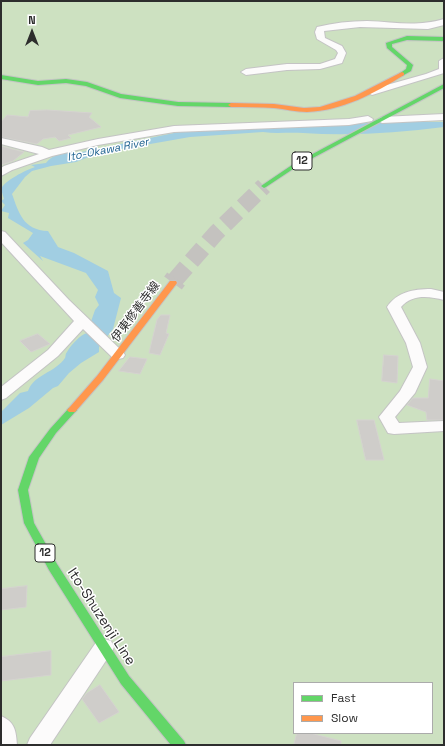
<!DOCTYPE html>
<meta charset="utf-8">
<style>
body{margin:0}
#map{position:relative;width:445px;height:746px;overflow:hidden;background:#eae7e4;font-family:"Space Grotesk",sans-serif}
canvas{display:block}
.frame{position:absolute;inset:0;border:2px solid #2d2d2d;pointer-events:none}
.legend{position:absolute;left:293px;top:682px;width:140px;height:52px;box-sizing:border-box;background:#fff;border:1px solid #ababab;margin:0;padding:5px 7px;list-style:none;font-size:12px;color:#2d2d2d}
.legend li{display:flex;align-items:center;gap:8px;height:20px}
.legend b{width:20px;border:1px solid #ababab}
.north{position:absolute;left:12px;top:12px;width:40px;height:40px;-webkit-text-stroke:3px #fff;paint-order:stroke;rotate:0deg;font-size:11px;font-weight:700;line-height:16px;text-align:center;color:#2d2d2d}
.north::after{content:'';display:block;margin:auto;width:14px;height:18px;background:#2d2d2d;clip-path:polygon(50% 0,100% 100%,50% 72%,0 100%)}
</style>
<div id="map">
<canvas width="445" height="746"></canvas>
<div class="frame"></div>
<ul class="legend">
<li><b style="height:5px;background:#63d668"></b>Fast</li>
<li><b style="height:5px;background:#ff974d"></b>Slow</li>
</ul>
<div class="north">N</div>
</div>
<script>
const ctx = document.querySelector('canvas').getContext('2d');
ctx.lineJoin = 'round';
function fillPath(path, color) { ctx.fillStyle = color; ctx.fill(path, 'evenodd'); }
function strokePath(path, color, width, dash) { ctx.strokeStyle = color; ctx.lineWidth = width; ctx.lineCap = dash ? 'butt' : 'round'; ctx.setLineDash(dash || []); ctx.stroke(path); }
function drawText(font, color, halo, rows, align = 'center') {
  ctx.font = font + ' "Space Grotesk","Noto Sans JP",sans-serif'; ctx.lineWidth = 3; ctx.setLineDash([]); ctx.textBaseline = 'middle'; ctx.strokeStyle = halo; ctx.fillStyle = color; for (const [text, x, y, turn = 0] of rows) {
    ctx.save(); ctx.translate(x, y); ctx.rotate((+turn || 0) * Math.PI / 180); ctx.textAlign = isNaN(turn) ? turn : align; if (halo) ctx.strokeText(text, 0, 0); ctx.fillText(text, 0, 0); ctx.restore();
  }
}
fillPath(new Path2D(`
 M1,1H444V745H1ZM294,683H432V733H294Z`), '#cde1c1');
fillPath(new Path2D(`
 M396,122H444V127C397,133 350,136 303,133C289,132 276,134 263,132L190,137L99,153L76,162L51,166L32,171L25,177L12,194C19,213 23,230 48,231L58,247L74,253L108,271L114,293L121,298L113,329L99,347V352L81,363L69,373L58,386L53,388L29,408L1,425V412L20,393L28,391C33,375 56,372 65,358C66,356 65,354 67,352C71,345 80,335 87,333L95,310L99,305L95,297L98,290L86,273L40,256L43,261L23,243L28,240L33,233L8,218L9,213L1,211L5,205L1,201L4,199L1,189C4,181 26,170 35,167L31,165L46,163C52,155 62,153 72,151V154L179,132L212,129Z`), '#a1cee2');
const building = new Path2D(`
 M47,110L92,113L89,117L101,127L68,135L71,138L59,141L55,137L43,139L37,144L1,137V122L7,115L28,117L30,111Z
 M1,146L24,152L13,161L1,165Z
 M161,315H170L166,333L169,334L160,355L149,353L157,320Z
 M38,334L50,344L31,352L20,341Z
 M384,355L398,356L397,383L382,381Z
 M130,357L147,359L140,374L119,371Z
 M430,379L444,381V420H427L426,412L407,405L413,398H428Z
 M357,420H374L384,460H366Z
 M27,586L26,607L1,610V589Z
 M51,651V675L1,681V657Z
 M100,685L119,712L99,723L82,699L87,693Z
 M297,733H310L341,741V745H294Z`);
fillPath(building, '#cfcdca');
strokePath(building, '#d5d3d0', 1);
strokePath(new Path2D(`
 M175,280L216,233L264,186`), '#c4c2bf', 17, [17, 8]);
strokePath(new Path2D(`
 M173,283L176,279`), '#c4c2bf', 22, [22, 11]);
const street = new Path2D(`
 M444,19V25L428,29L360,27L324,31L325,38L342,46L346,53L342,63L320,69L287,70L246,75L241,72L246,69L287,64H320L335,59L338,53L336,50L317,39L315,32L317,27C333,23 350,21 367,21C395,22 416,27 444,19Z
 M444,58V73L372,95L367,92L369,90L426,74L439,69V61Z
 M444,114V120L382,123L377,120L382,117Z
 M368,116L373,119L372,121L349,125L174,132L98,145L52,156L12,170L1,176V168L4,166L39,154L1,144V138L42,147L49,150L98,139L174,126L349,119Z
 M1,231L5,232L69,300L123,352L125,355L123,358L118,359L113,358L83,329L58,356L6,398L1,400V387L48,350L74,321L1,242Z
 M431,289L444,292V300C429,296 412,294 401,307L420,343L427,367L415,393L395,417L399,423L444,421V431L394,434L388,433L379,417L400,391L413,367L406,343L387,307C397,292 413,289 431,289Z
 M104,639L111,641L114,647L111,653L50,745H27L30,738L97,641Z
 M1,716C15,722 16,731 17,745H1Z`);
const fast = new Path2D(`
 M407,36L444,37V41L407,40L392,44V47L413,65L411,71L402,76L399,74L406,69L407,65L387,48L386,43Z
 M1,75L38,81L66,79L87,82L121,94L178,102L231,103L234,105L231,107L178,106L120,98L86,86L66,83L38,85L1,79Z
 M444,84V88L296,167L266,187L264,188L261,186L292,165Z
 M72,407L77,410L75,412L56,433L39,458L28,490L34,523L57,564L129,676L184,741L186,745H171L121,684L49,570L24,523L18,490L29,457L50,429L69,408Z`);
const slow = new Path2D(`
 M402,72L404,73V75C375,93 342,111 307,112C296,112 285,109 274,108C260,107 245,107 231,107L228,105L231,103L274,104L304,108L320,107L355,96Z
 M170,281H176L177,283L103,380L75,412H69L67,410L69,408L97,376Z`);
strokePath(street, '#c4c4c4', 2);
strokePath(fast, '#c4c4c4', 2);
strokePath(slow, '#c4c4c4', 2);
fillPath(street, '#fcfbfb');
fillPath(fast, '#63d668');
fillPath(slow, '#ff974d');
drawText('italic 11px', '#1e6290', '#fff', [
 ["Ito-Okawa River",108,150,-11]
]);
for (const [x, y, w] of [
 [302,161,20],
 [45,553,20]
]) { const box = new Path2D(); box.roundRect(x - w / 2, y - 9, w, 18, 3); ctx.fillStyle = '#fff'; ctx.fill(box); strokePath(box, '#2d2d2d', 1); }
drawText('bold 11px', '#2d2d2d', null, [
 ["12",302,161],
 ["12",45,553]
]);
drawText('12px', '#2d2d2d', '#fff', [
 ["伊東修善寺線",136,312,-53]
]);
drawText('14px', '#2d2d2d', '#fff', [
 ["Ito-Shuzenji Line",101,617,57]
]);
</script>
